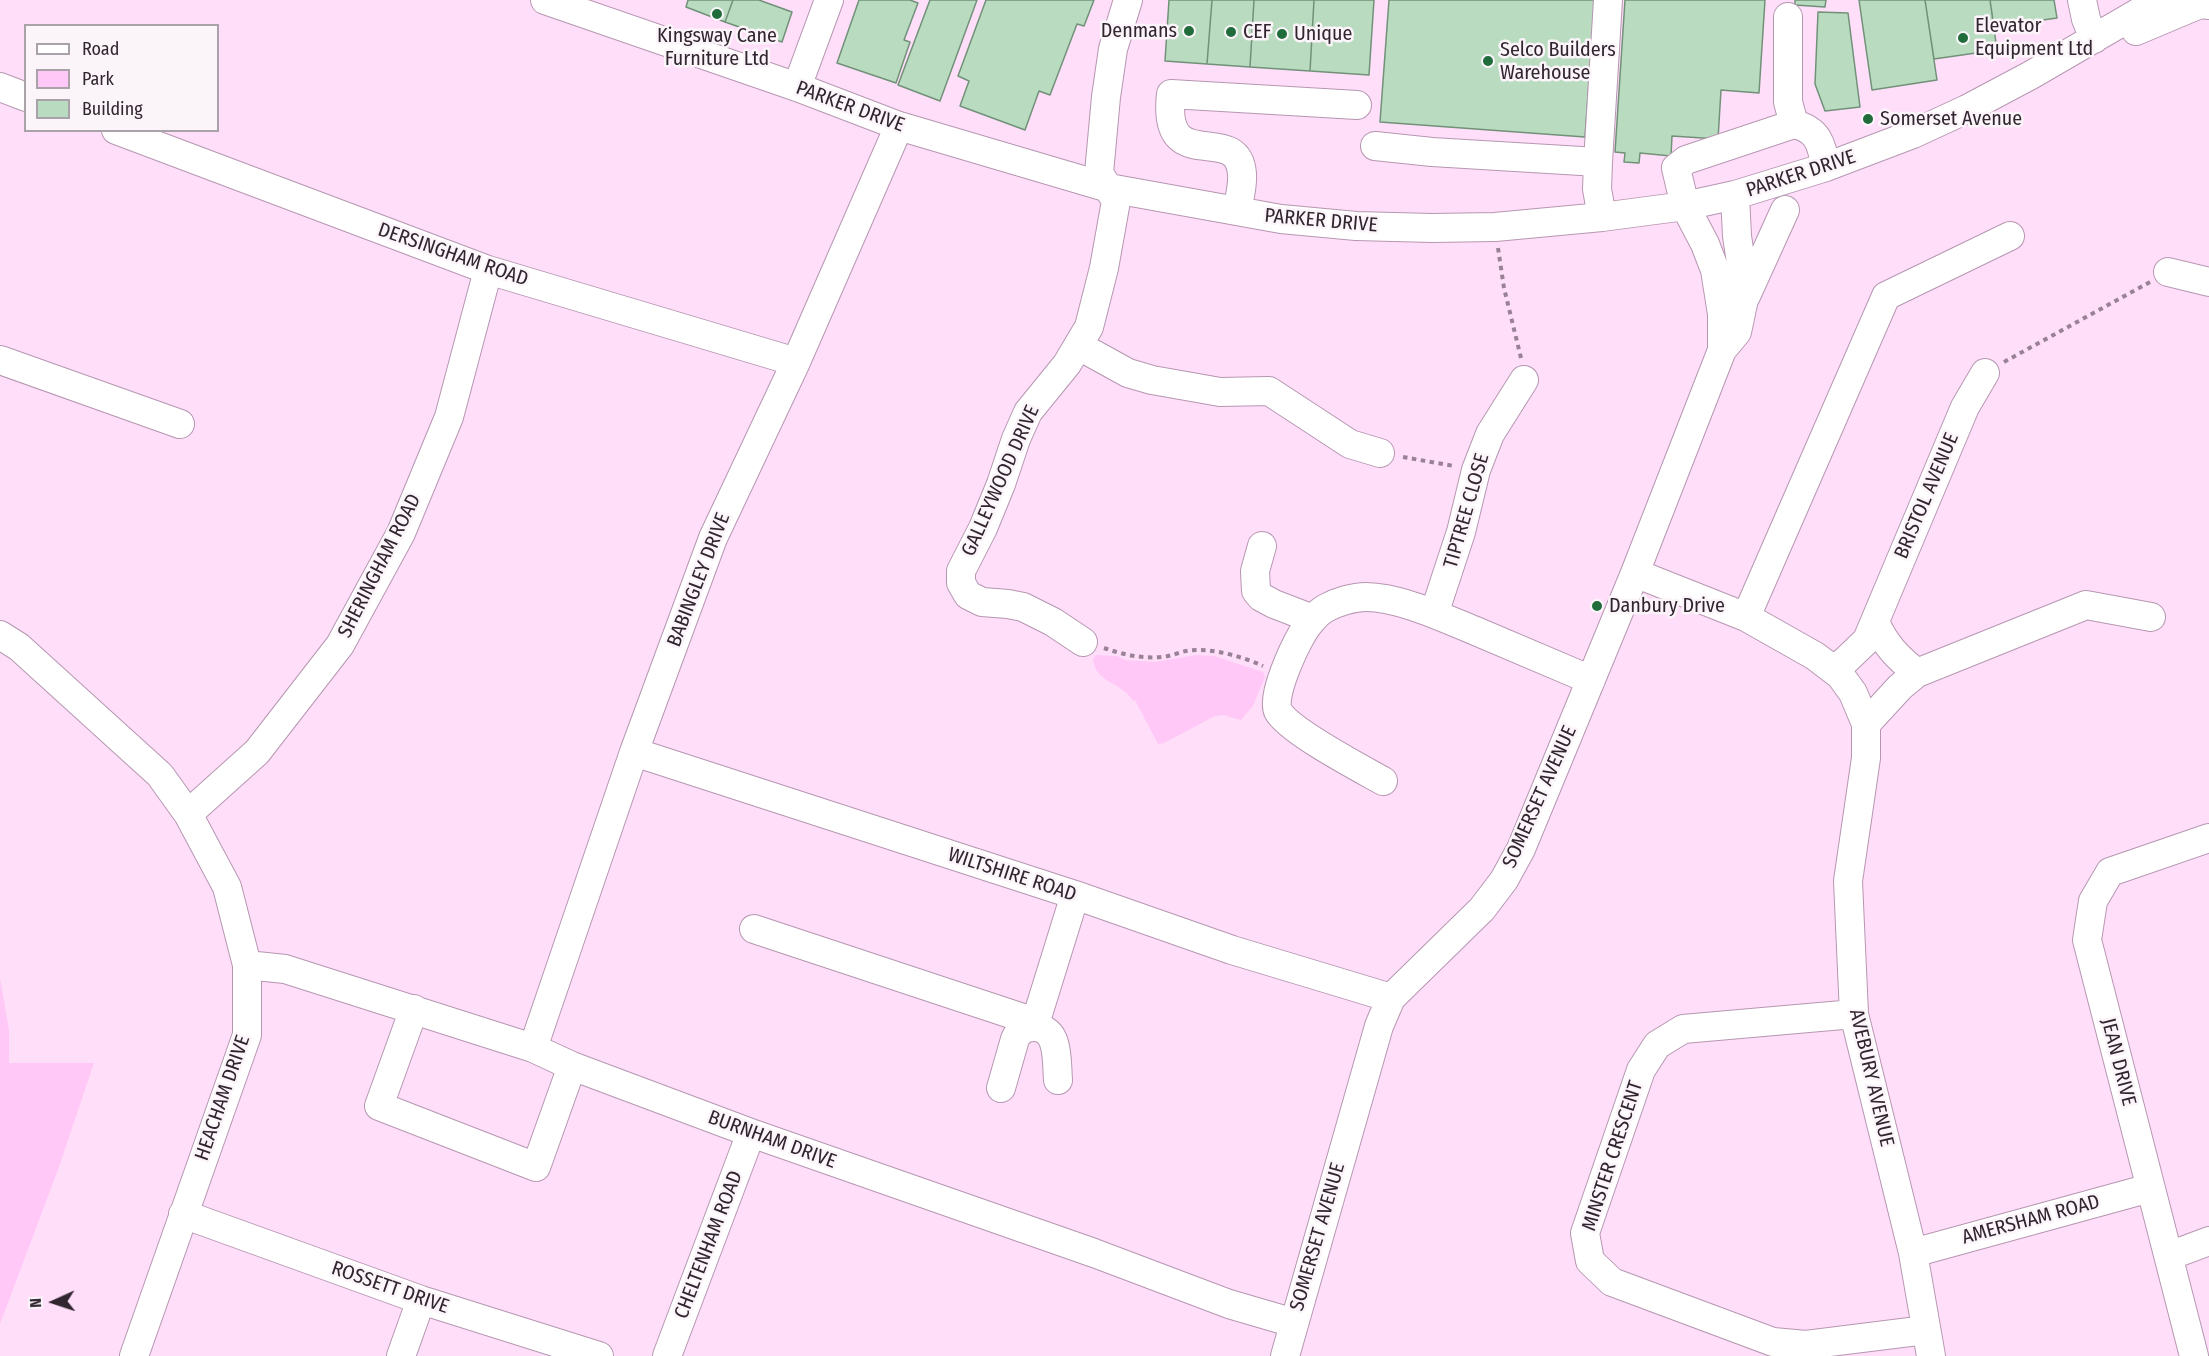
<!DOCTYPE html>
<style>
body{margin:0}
#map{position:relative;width:2209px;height:1356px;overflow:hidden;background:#ffdefa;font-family:"Fira Sans Condensed",sans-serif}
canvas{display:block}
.legend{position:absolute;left:24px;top:24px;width:195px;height:108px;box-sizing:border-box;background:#fbf5fa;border:2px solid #aaa2a9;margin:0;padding:8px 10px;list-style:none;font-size:18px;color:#31252f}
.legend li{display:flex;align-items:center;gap:12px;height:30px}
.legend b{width:30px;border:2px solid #aaa2a9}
.north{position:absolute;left:24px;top:1272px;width:60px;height:60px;-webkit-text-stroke:4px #fbf5fa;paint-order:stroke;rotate:267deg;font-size:16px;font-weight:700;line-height:24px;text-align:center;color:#31252f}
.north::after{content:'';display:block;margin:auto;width:21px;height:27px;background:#31252f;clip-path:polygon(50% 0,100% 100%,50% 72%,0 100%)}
</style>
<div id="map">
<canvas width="2209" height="1356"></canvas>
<ul class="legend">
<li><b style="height:8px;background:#fff"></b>Road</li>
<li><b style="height:16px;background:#ffc8f7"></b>Park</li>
<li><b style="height:16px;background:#b9dbc0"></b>Building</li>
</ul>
<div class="north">N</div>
</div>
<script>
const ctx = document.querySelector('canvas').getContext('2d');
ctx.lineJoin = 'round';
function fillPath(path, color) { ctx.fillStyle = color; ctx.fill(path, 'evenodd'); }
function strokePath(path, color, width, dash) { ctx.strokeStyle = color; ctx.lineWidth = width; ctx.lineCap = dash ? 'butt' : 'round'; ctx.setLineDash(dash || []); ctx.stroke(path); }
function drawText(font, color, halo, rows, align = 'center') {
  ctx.font = font + ' "Fira Sans Condensed",sans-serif'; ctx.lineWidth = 5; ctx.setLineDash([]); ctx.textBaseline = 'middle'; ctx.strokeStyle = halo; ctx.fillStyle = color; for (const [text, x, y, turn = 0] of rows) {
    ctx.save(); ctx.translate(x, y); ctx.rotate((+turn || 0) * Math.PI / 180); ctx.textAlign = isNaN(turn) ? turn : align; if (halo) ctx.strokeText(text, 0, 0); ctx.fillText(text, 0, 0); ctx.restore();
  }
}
fillPath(new Path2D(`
 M1096,655L1117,656L1125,660L1155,662L1196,655L1214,656L1263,672L1265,677L1253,706L1241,720L1223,715L1215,716L1164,743L1158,744L1135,700L1133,701C1121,681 1096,684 1093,659Z
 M0,978L9,1030V1063H94L59,1167L0,1324Z`), '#ffc8f7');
const building = new Path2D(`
 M688,0H733L725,22L686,7Z
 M733,0H759L792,12L782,42L725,22Z
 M859,0H910L918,3L904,40L910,42L896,83L837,63Z
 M930,0H977L940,101L898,85Z
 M986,0H1094L1084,26L1077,24L1050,95L1039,91L1025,130L960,106L969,81L958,76Z
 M1169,0H1212L1207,64L1165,61Z
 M1212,0H1254L1250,67L1207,64Z
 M1254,0H1314L1310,71L1250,67Z
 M1314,0H1374L1369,75L1310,71Z
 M1389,0H1595L1585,137L1380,122Z
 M1625,0H1765L1759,93L1721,90L1718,139L1672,136L1671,156L1640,153L1639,163L1624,162L1625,153L1615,152Z
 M1795,0H1826L1825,7L1795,5Z
 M1859,0H1925L1937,80L1872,90Z
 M1925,0H1990L1997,50L1934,59Z
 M1990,0H2054L2057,18L1994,27Z
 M1818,12L1848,13L1860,107L1825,111L1815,84Z`);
fillPath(building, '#b9dbc0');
strokePath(building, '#729179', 1.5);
const minor = new Path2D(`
 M545,0L797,87L899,126L1109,188L1281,219L1356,226L1432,228L1495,227L1602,217L1685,206L1735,195L1826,167L1913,134L1967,109L2031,75L2160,0
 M2082,0L2086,19L2094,39
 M1788,17V102L1794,124
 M2136,31L2200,4L2209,5
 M0,87L26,97
 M797,87L829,0
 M116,130L488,270L796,362
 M1375,146L1432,152L1598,162L1597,189L1602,217
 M1598,162L1608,0
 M1237,211C1239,200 1243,186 1242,174C1238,119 1161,180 1171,94L1357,105
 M2168,272L2209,282
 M1746,296L1785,210
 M1079,346L1128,373L1152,380L1220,392L1269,391L1350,444L1380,453
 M1722,350V314L1715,270L1705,244L1685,206L1676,168L1686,160L1794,124C1819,130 1821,144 1826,167
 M0,360L180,424
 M1262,546L1255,571L1256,591L1261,597L1274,604L1313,619
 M1635,573L1746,617L1815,656L1840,675L1853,693L1866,724V758L1848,881L1854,1014L1913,1253L1931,1356
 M1434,614L1461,532L1476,470L1490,434L1524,380
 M1746,617L1886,296L2010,236
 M1875,622C1886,646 1897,657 1917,673
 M0,635L19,647L160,775L188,814L227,887L247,965V1035L134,1356
 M1083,642L1053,622L1023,607L1008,604L982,602L968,595L961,583V571L983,528L1001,484L1016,439L1028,412L1067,364L1089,327L1104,268L1116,201L1099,173L1106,97L1113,49L1128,0
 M1833,669L1844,662L1867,640L1965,407L1985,373
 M1866,724L1900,687L1917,673L2086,605L2151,617
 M634,752L1075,895L1232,950L1391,998
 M1383,781C1360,768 1289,731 1278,711C1271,696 1294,648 1302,634C1307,625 1317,613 1326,608C1337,602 1353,597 1366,597C1400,597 1446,619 1478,632C1515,648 1553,664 1591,680
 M188,814L257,752L340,645L401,533L449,417L488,270
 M754,929L1035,1022
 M247,965L285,969L533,1048L572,1066L751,1133L1094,1253L1229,1304L1294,1323
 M414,1009L379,1106L536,1167L572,1066
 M1854,1014L1683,1029L1657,1045L1641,1070L1585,1233L1590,1261L1612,1282L1773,1342L1806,1345L1926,1330
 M1034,1027L1075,895
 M533,1048L634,752L713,538L796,362L899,126
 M1001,1088L1015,1039C1022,1023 1046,1023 1053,1040C1058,1052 1057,1068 1058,1080
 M183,1214L421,1300L599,1356
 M1913,1253L2150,1188
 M2169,1256L2209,1241
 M401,1356L421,1300
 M667,1356L751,1133
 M1285,1356L1379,1026L1391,998L1482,909L1504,880L1521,849L1635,573L1722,350L1737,332L1744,299L1743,276L1737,236L1735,195
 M2194,1356L2087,940L2093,901L2110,872L2209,838`);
strokePath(minor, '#b697b1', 30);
strokePath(new Path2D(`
 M1498,248L1504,288L1521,358
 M2004,362L2150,282
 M1403,457L1454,466
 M1104,648C1124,655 1147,660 1168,656C1174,655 1180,652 1186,651C1210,647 1241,656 1263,666`), '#998295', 4, [4.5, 4.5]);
strokePath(minor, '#fff', 28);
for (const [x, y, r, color] of [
 [717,14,6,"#206c3b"],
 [1189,31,6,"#206c3b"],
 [1231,32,6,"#206c3b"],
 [1282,34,6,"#206c3b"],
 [1963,38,6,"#206c3b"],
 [1488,61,6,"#206c3b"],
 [1868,119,6,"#206c3b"],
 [1597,606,6,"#206c3b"]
]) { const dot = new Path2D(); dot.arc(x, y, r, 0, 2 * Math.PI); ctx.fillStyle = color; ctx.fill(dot); strokePath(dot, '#fbf5fa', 2); }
drawText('20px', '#31252f', '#fbf5fa', [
 ["Elevator",1975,26],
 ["Equipment Ltd",1975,49],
 ["Denmans",1177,31,"right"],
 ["CEF",1243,32],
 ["Unique",1294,34],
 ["Kingsway Cane",717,36,"center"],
 ["Furniture Ltd",717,59,"center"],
 ["Selco Builders",1500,50],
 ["Warehouse",1500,73],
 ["Somerset Avenue",1880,119],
 ["Danbury Drive",1609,606]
], 'left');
drawText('20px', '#31252f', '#fbf5fa', [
 ["PARKER DRIVE",850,107,20],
 ["PARKER DRIVE",1801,174,-18],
 ["PARKER DRIVE",1321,221,5],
 ["DERSINGHAM ROAD",453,255,19],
 ["GALLEYWOOD DRIVE",1001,481,-66],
 ["BRISTOL AVENUE",1927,496,-67],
 ["TIPTREE CLOSE",1467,511,-74],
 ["SHERINGHAM ROAD",380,566,-63],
 ["BABINGLEY DRIVE",699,580,-69],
 ["SOMERSET AVENUE",1540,797,-66],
 ["WILTSHIRE ROAD",1012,875,18],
 ["JEAN DRIVE",2118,1062,76],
 ["AVEBURY AVENUE",1871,1078,77],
 ["HEACHAM DRIVE",223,1098,-71],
 ["BURNHAM DRIVE",772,1140,20],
 ["MINSTER CRESCENT",1613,1156,-72],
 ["AMERSHAM ROAD",2031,1220,-15],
 ["SOMERSET AVENUE",1318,1237,-74],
 ["CHELTENHAM ROAD",709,1245,-69],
 ["ROSSETT DRIVE",390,1288,19]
]);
</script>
